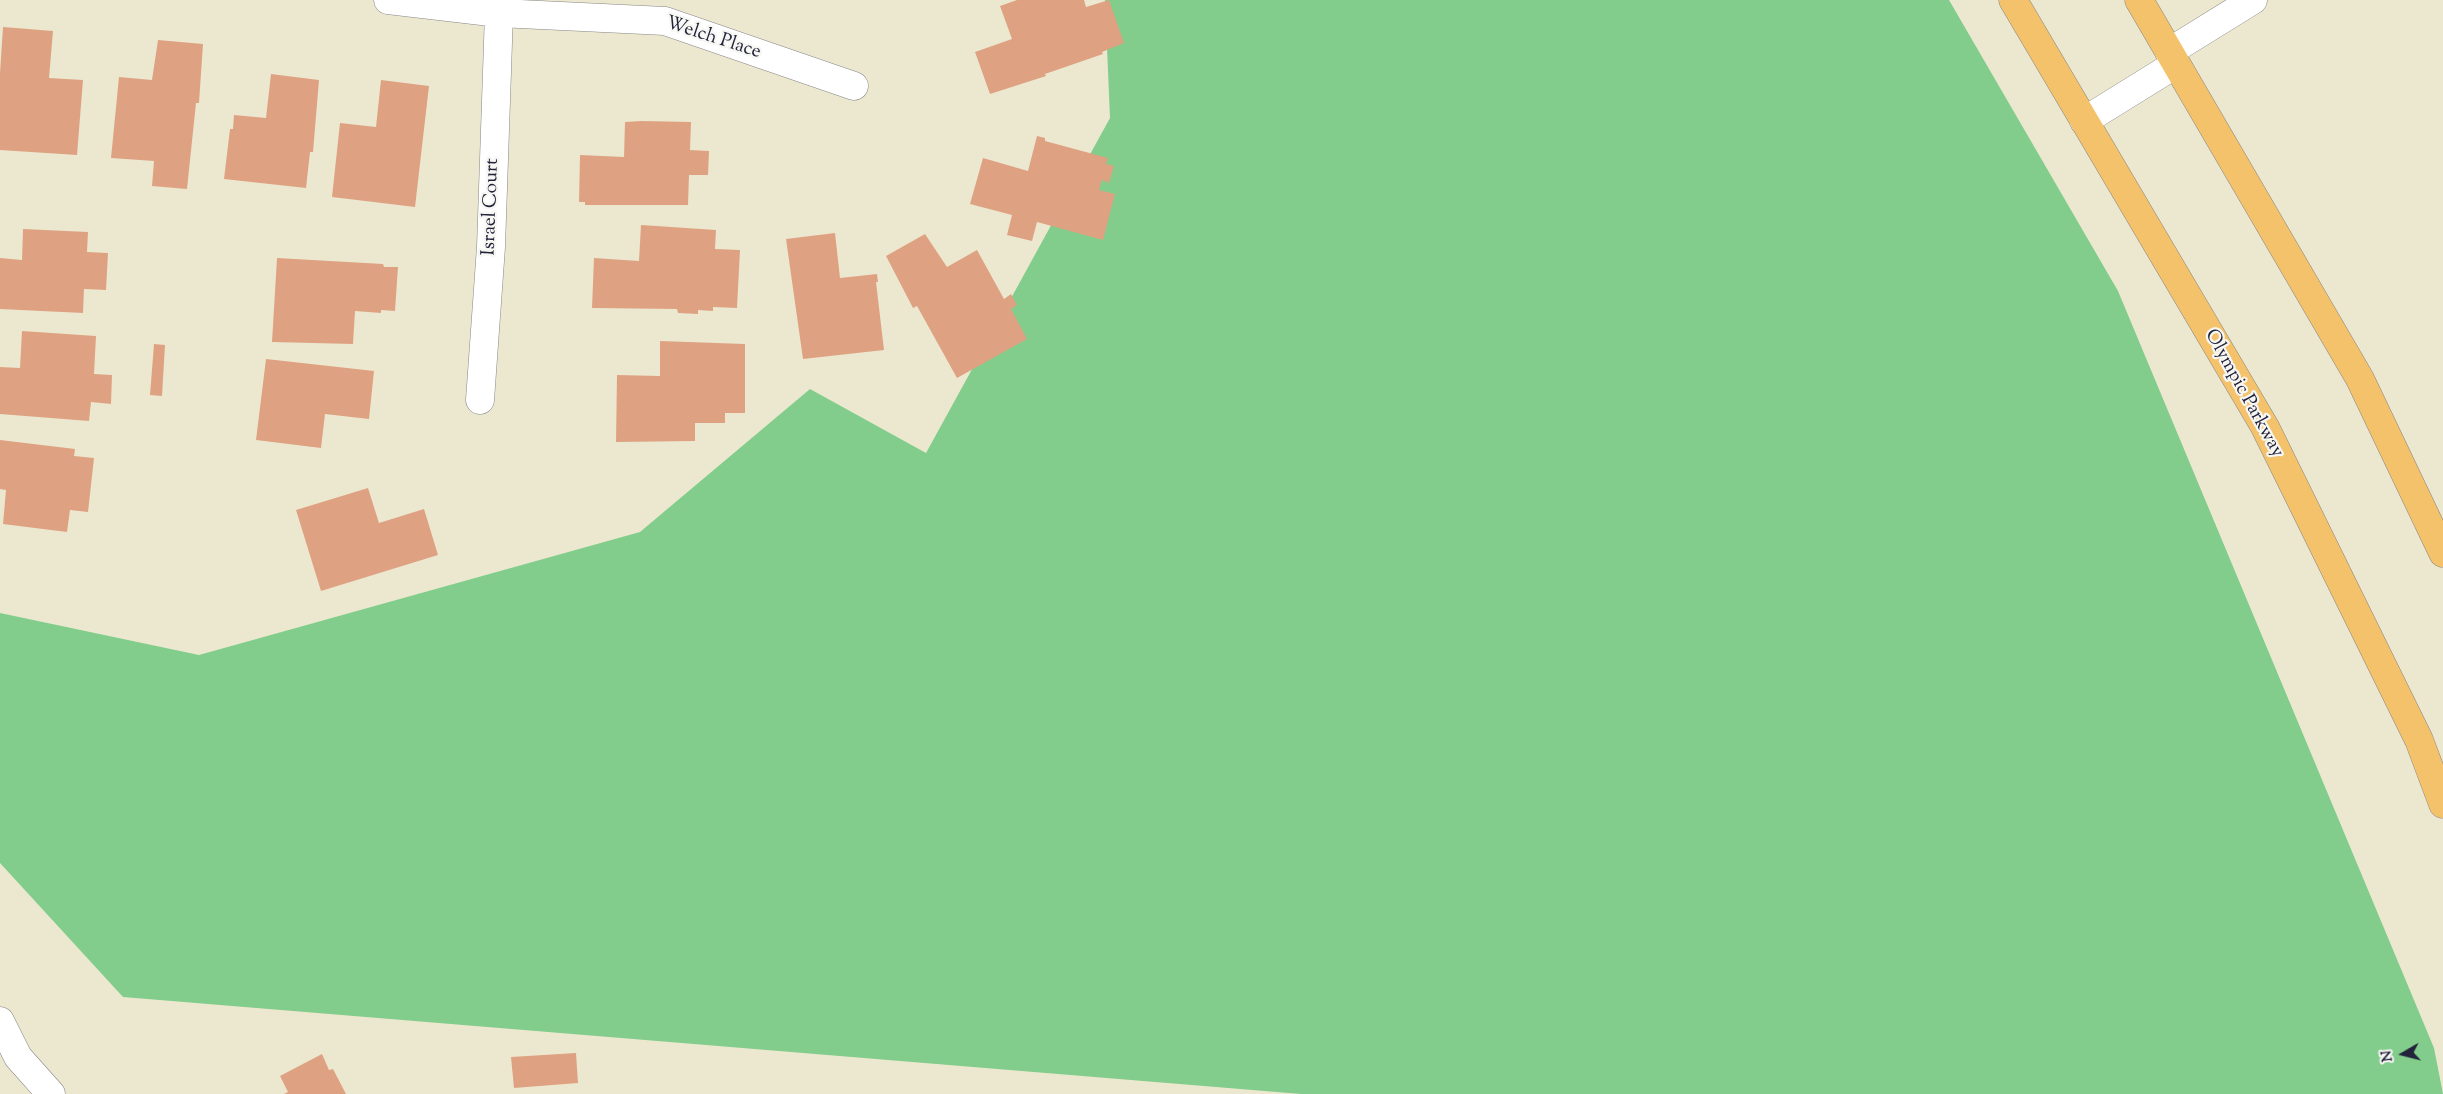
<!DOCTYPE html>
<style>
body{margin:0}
#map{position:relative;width:2443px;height:1094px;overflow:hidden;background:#ece8d0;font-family:"Sorts Mill Goudy",serif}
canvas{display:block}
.north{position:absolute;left:2378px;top:1029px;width:50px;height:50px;-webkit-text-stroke:4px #f6f6f2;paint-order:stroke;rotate:262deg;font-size:14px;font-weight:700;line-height:20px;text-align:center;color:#22223b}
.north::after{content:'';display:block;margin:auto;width:18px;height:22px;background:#22223b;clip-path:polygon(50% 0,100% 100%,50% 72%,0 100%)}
</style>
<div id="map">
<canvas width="2443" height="1094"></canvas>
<div class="north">N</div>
</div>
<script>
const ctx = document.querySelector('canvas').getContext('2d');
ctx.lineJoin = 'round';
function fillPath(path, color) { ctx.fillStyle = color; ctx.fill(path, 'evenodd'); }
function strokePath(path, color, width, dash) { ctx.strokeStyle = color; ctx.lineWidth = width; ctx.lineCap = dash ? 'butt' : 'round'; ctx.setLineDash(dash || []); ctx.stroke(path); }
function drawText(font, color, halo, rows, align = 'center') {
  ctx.font = font + ' "Sorts Mill Goudy",serif'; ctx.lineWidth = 4.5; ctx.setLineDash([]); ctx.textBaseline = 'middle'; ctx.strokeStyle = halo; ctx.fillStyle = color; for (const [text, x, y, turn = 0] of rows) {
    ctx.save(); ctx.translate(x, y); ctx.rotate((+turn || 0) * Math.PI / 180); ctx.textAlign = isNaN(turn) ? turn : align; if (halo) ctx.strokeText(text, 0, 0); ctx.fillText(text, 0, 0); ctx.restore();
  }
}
fillPath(new Path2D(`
 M1105,0H1949L2118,291L2434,1048L2443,1094H1301L123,997L0,863V613L199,655L640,532L810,389L926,453L1110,118Z`), '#82cd8b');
fillPath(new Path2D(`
 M1017,0H1084L1086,7L1109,0L1124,43L1102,52L1103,54L1045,74L1046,76L990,94L975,52L1012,39L1000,6Z
 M3,27L53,31L49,78L83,80L77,155L0,150V73Z
 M158,40L203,44L199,103H196L187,189L152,186L154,161L111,158L119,77L152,80Z
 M271,74L319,80L313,152H310L306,188L224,179L230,129H233L234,115L266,118Z
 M381,80L429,86L415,207L332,197L340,123L376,127Z
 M641,121L691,122L690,150L709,151L708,175H689L688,205H585V202H579L580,155L624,157L625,122Z
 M1037,136L1045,138V141L1108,158L1106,164L1114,166L1109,183L1102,180L1099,190L1115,194L1103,240L1037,222L1032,241L1007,235L1012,215L970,204L983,158L1028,171Z
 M641,225L716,230L715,249L740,250L737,308L713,307V311L698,310V314L678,313L677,309L592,308L594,258L639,261Z
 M23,229L88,232L87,252L108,253L106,290L84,289L83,313L0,309V258L22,260Z
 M835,233L840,278L877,274L878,282H876L884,350L803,359L786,239Z
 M925,234L947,267L977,250L1004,299L1011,294L1017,305L1011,309L1027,339L957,378L917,306L913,308L886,256Z
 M277,258L383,264L384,267H398L395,311L381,310V313L355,311L353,344L272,342Z
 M22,331L96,336L94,374L112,375L111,404L91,402L89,421L0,414V367L20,368Z
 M660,341L745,344V413H725V423H695V441L616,442L617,375L660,376Z
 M154,344L165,345L162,396L150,395Z
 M266,359L374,371L369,419L325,414L321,448L256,440Z
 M0,440L75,449L74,456L94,458L88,512L70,510L67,532L3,524L6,490L0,489Z
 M368,488L379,523L424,509L438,555L321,591L296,510Z
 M576,1053L578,1083L514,1088L511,1057Z
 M322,1054L329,1070L333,1069L346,1094H284L288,1092L280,1076Z`), '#dea282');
const street = new Path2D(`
 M388,0L499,13L665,21L854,86
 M2169,52L2253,0
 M2084,121L2176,64
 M480,400L491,247L499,13
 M0,1021L18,1057L51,1094`);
const primary = new Path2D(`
 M2013,0L2265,427L2419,740L2443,804
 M2139,0L2360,379L2443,553`);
strokePath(street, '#878586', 29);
strokePath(primary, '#878586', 29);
strokePath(street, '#fff', 28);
strokePath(primary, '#f4c26a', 28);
drawText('19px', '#22223b', '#f6f6f2', [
 ["Welch Place",713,39,18],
 ["Israel Court",492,207,-88],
 ["Olympic Parkway",2243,394,61]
]);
</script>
